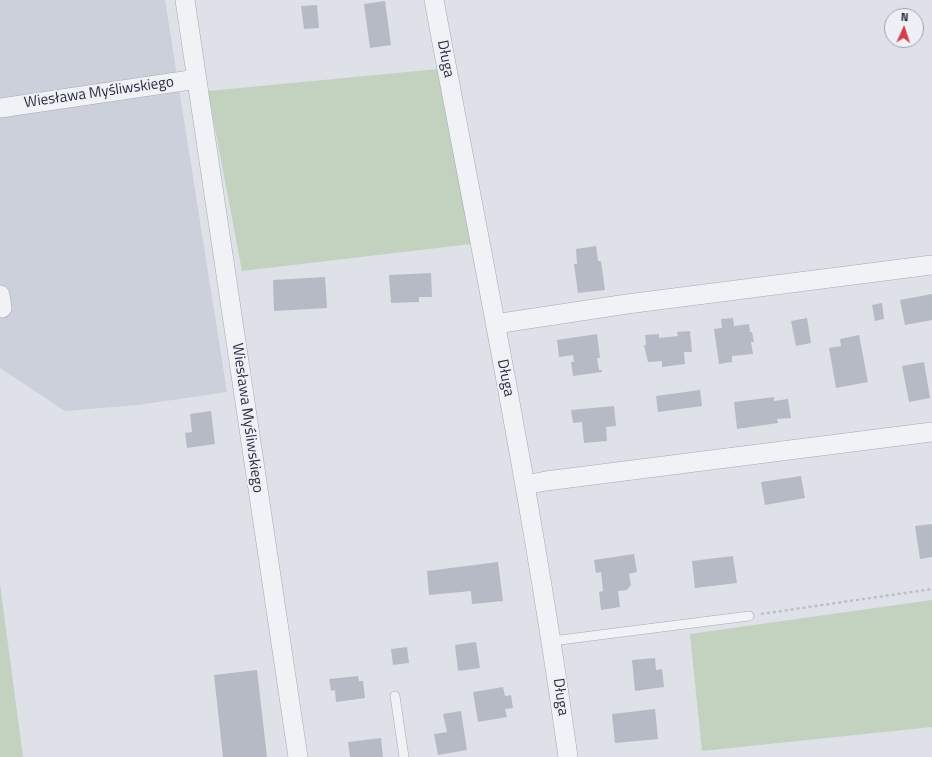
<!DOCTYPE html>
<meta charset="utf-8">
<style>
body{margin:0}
#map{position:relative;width:932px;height:757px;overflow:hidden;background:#dee1e8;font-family:"Titillium Web",sans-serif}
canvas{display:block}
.north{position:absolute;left:884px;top:8px;width:40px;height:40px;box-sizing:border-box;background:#eef0f6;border:1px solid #9ea2ad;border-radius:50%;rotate:3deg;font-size:11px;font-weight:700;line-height:16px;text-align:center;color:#272e40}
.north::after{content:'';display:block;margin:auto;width:14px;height:18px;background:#d23e49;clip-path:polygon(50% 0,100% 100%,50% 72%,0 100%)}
</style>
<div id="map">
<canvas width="932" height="757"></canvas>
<div class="north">N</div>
</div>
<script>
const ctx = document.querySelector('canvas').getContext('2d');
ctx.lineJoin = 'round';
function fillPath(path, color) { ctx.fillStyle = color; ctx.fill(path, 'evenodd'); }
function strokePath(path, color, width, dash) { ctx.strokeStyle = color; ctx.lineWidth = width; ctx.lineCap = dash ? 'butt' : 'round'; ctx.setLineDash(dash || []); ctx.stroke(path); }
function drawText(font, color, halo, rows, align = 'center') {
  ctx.font = font + ' "Titillium Web",sans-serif'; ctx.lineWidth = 4; ctx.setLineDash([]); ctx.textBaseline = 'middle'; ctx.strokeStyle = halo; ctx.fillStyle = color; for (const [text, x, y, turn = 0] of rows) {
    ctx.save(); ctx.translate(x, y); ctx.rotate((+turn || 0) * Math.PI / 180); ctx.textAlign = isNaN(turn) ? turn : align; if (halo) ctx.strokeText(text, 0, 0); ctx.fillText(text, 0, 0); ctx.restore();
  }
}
fillPath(new Path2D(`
 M0,0H165L227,392L138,405L65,411L0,368Z`), '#ccd0da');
fillPath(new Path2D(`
 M438,69L471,244L242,271L208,91Z
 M0,583L2,599L23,757H0Z
 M932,600V727L702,751L690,634Z`), '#c2d2bf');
fillPath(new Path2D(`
 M385,1L391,45L370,48L364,4Z
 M317,5L319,28L304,29L301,6Z
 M596,246L598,261H601L605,290L578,293L574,264H577L576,249Z
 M431,273L432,297H419V302L391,303L389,275Z
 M325,277L327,308L274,311L273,280Z
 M932,294V320L905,325L900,300Z
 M882,303L884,319L875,321L872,305Z
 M733,318L734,326L749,324L750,332H752L754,342H751L753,354L732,356V362L719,364L714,329L722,328L721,319Z
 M807,318L811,343L796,346L791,321Z
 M690,331L692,352H684L685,364L662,367V361L648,362L644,345H646L645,335L659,334V338L678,336L677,332Z
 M597,334L600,358H597L599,370H602V372L573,376L571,362H574L573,355L559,357L557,340Z
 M859,335L868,382L836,388L829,348L841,346L840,339Z
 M924,362L930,398L909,402L902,366Z
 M700,390L702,406L658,412L656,396Z
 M774,397V401L788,399L791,418L777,419L778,423L737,429L734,402Z
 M614,406L616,426L606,427L607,441L584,443L582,422L573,423L571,410Z
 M211,411L215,444L187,448L185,433L192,432L190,414Z
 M801,476L805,498L765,505L761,482Z
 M932,524V557L920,559L915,526Z
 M634,554L637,572L629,574L631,585L627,590L618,591L620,607L601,610L599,592L603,591L601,572L596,573L594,560Z
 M733,556L737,583L695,588L692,561Z
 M498,562L503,601L472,604L471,591L429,595L427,571Z
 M476,642L480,668L458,671L455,645Z
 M407,647L409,663L393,665L391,649Z
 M655,658L656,670L662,669L664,687L635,691L632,660Z
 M257,670L267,757H223L214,675Z
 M358,676L359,681H363L365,698L336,702L335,690L331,691L329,679Z
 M503,687L505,696L511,695L513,708L505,709L507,717L478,722L473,692Z
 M655,709L658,739L615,743L612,714Z
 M461,711L467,750L438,755L434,734L447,732L443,714Z
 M381,738L383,757H350L348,742Z`), '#b5bac5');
const service = new Path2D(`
 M552,641L749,616
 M395,696L404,757`);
const minor = new Path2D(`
 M185,0L298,757
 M434,0C481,252 533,503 568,757
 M0,108L197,79
 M0,295L2,308
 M495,324L627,304L932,265
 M525,485L546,481L932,432`);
strokePath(service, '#a3a8b2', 10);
strokePath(minor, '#a3a8b2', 20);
strokePath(new Path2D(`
 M761,614L932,589`), '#bcbfc7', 2.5, [3, 3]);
strokePath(service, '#f1f2f6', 9);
strokePath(minor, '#f1f2f6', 19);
drawText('15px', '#272e40', '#eef0f6', [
 ["Długa",445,59,79],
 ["Wiesława Myśliwskiego",99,93,-8],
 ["Długa",505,378,79],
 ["Wiesława Myśliwskiego",247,418,82],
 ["Długa",560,697,82]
]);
</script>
